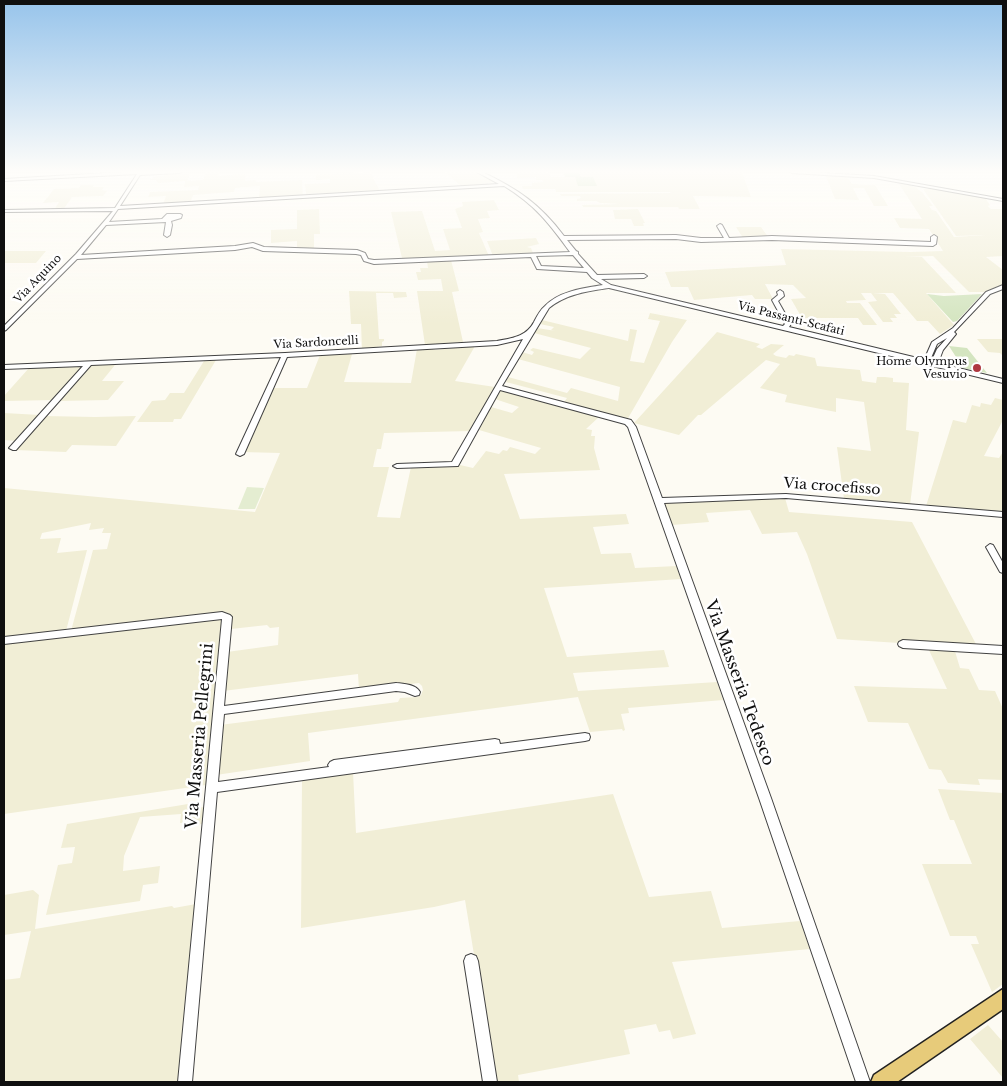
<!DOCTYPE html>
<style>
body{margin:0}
#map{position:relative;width:1007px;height:1086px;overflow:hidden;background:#fdfbf3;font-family:"Libre Baskerville",serif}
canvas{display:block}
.frame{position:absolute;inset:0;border:5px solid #0f0f0f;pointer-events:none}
</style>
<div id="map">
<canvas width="1007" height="1086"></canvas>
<div class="frame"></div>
</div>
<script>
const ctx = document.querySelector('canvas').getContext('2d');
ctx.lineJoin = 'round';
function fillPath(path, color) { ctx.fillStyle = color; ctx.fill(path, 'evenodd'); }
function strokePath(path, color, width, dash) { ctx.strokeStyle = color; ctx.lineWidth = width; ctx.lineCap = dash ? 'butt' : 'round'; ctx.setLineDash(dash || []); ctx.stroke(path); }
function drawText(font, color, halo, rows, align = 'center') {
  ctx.font = font + ' "Libre Baskerville",serif'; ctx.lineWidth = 5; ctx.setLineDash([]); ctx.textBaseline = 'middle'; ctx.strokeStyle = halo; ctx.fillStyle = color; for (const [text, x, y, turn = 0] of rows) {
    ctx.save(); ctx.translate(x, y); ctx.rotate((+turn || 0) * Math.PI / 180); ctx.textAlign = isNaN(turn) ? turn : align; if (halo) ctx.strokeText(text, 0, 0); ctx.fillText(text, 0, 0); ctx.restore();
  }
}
fillPath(new Path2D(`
 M191,172L187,181L203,180L207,172H218L219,176L245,174V181L256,180V182L302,180L303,196L259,198L260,186L235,188L234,192L193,195L190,203L163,204L166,196L148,197L150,192L198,190L199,186L184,187L185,181L158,183L156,180H149L157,176H164L165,173Z
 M370,172L380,191L306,194L305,184L330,183V179L316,180V175Z
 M445,172H475L495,182L484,184L486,185L462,187Z
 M517,172H547L551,177H575L579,186H596L581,177L579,172H742L751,197L693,196L700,209H679L678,207H583L582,205L620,204L600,203L596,201H577V199L581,198L580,196H561L560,194L671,193L670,192H556L555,189H523L522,186H532V183L543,182L542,180H536V177L517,178Z
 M825,174L846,175L852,184L875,185L888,206H874L864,188H853L859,200L835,199Z
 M897,181L915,187L922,192L933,206H929L932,210L936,211L954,237L986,235L956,236L923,189H939L985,198L990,205L988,206L991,209H1003V256L986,257L1003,270V285L984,292H969L933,256L905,257H922L956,293H926L954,325L940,334L928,321H917L893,293H873L885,294L901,314H894L897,318H890L893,322H883L868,302L877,301L871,293H861L866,300L846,301L847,303H860L877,325H863L858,318H802L791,299L806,298L793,285L765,284L773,299H755L752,295L694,300L688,287H671L665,272L786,265L781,249L910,252L943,251L929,229L900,228L894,218L922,219Z
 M81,185H94L93,187H104L102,190L107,191L103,196L72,197L63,210H54L59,202L43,203L54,189L79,188Z
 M494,200L499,210L487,211L490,218L478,219L483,232L479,233L489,256L410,259L402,258L391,212L422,211L435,251L450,250L443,229L462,228L455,209L463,206L462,202Z
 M319,209L320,234H314V250L297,249V241L271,243V230L297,229V210Z
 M638,209L645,223H643L644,226H634L631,219H615L613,210Z
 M736,227H761L769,238H743Z
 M536,238L539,244L527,247L531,248L533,253L529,254L493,256L487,241Z
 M4,251H46L36,263H4Z
 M451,260L459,291L452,292L463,342L425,345L417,291H443L441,279L418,280L416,272H421L420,268H428L427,262L430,261Z
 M349,291L406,292L407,297L394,298L393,293H376L379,339H384V341L382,342V346L362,349L361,324H351Z
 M650,313L687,320L672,342L627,420L564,402L567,398L506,382L508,377L567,393L571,388L618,401L620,387L518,359L522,352L532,355L534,352L530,350L533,348L580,359L591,348L534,333L537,328L556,331L551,330L554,327L540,324L542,320L628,341L630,329L637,330L630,361L644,363L660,321L648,319Z
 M717,332L760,344L756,347L762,349L771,344L784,345L773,354L776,356L786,358L789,355L794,356L796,354L815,358L817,366L860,370L862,381L876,383L877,377H885L893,378V382L909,383L906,430L919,432L910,505L844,499L837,447L871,451L864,402L836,398V412L785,402L787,395L760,388L780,364L766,360L701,415H698L679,435L634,423Z
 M977,339H1003V356L1000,353L988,352Z
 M475,346L455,381L495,387L471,431L384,433L381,449H377L373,467H389L377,517L400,518L411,467H457L460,465L473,468L486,451L499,454L503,450L507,451L510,447L535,454L541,448L479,430L491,407L512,413L519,407L495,399L500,389L600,416L586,429L592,430L591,436H595L594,448L600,470L504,474L520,519L626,514L629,524L593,527L601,554L631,553L635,568L677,566L681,579L544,588L567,657L664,650L669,667L573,673L578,691L717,682L723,700L628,708L629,713L621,714L625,730L623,731L622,729L590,732L578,697L308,733L310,761L216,775L220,725L398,702L400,698L417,697L421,695L423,690L422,686L419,683L359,690L358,674L223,691L227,652L278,645L279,627L270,628L267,625L231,629V616L227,614L71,631L93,550L107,549L111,533H102L104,528L89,530L91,523L42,533L40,539L61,538L57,553L87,550L66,631L4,638V488L255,512L280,453L242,452L273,388H307L320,355L350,354H352L344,382L411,383L417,349H433L434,350Z
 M216,360L181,419H174L173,422H137L152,401L165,400L170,393H184L204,361Z
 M92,365H115L102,381H124L108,400L58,401L88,367Z
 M82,366L54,400L4,401V396L29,368Z
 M995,398L1003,400V420L984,456L999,458L1003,452V512L926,506L953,420L966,423L972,405L980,407L981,403L991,405Z
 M4,413L40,415L17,441L4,440Z
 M45,416L95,417L136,416L116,446L72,445L66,452L15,450Z
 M785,498L789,512L912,522L977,646H946L837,639L807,554L797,532L762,534L750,510L706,513L709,522L672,525L664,503Z
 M223,618L206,785L4,814V642Z
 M928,648H954L960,668L969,669L979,690L995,691L1003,709V780L978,779L980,785L948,783L941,770L929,769L908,723L868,722L854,686L947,689Z
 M353,772L356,833L613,794L649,897L711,891L722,928L800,921L810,949L672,962L696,1034L673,1039L670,1030L659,1032L656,1024L624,1030L630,1054L518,1075L519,1082H495L465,900L434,907L301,928L302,778Z
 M938,789L1003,793V984L992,992L971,944H979L976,936H950L922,864H972L954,820H950Z
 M194,803V805H198V808L204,807L202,824L193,825V822L180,823L181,814L140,817L124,856L123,871L160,866L158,883L143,885L140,901L46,915L58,865L72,863L75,847L61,848L67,824Z
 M33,890L39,895L35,929L172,906L174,908L196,904L178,1082H4V980L20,978L31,931L4,935V895Z
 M988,1025L1003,1042V1078L970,1039Z`), '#f1eed6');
fillPath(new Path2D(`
 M927,294L944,296L982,294L957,321L953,322Z
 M949,346L967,348L987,373L963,368Z`), '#d4e5c0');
fillPath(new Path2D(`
 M563,172H579L581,177H593L597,186H578L575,177H565Z`), '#b9d3a2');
fillPath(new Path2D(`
 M247,487L264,488L255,509H238Z`), '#e4edd1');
const minor = new Path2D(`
 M124,172H181L179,173L140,175L120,206L499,184L477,172H482C518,189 540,204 564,236L676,235L701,238H724L717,226L720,224L722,225L729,238L772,236L931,242V237L934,235L937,237L936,244L933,246L772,240L701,242L676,239L567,240L576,251L578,252V254L597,275L644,274L647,276L644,278L601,279L611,285L783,326L785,324L772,300L778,295L777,292L780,290L783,292L784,296L778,301L791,324L789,327L926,360L925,358L932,342L953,328L986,292L1003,285V289L990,294L954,332L956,334L943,350L938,363L1003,379V383L609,288C588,291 566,294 549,308L502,386L631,420L636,427L662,498L786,494L1003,512V517L786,498L664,503L771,798L870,1082H856L759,798L628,427L625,424L500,390L458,466L397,468L393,466L397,464L452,462L523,339L497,345L287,357L244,454L240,456L236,454L281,357L91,365L16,450H13L9,448L83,366L4,369V365L285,353L497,341C512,338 526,337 534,322C537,316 540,310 545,306C559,291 584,288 603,285L592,278L587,272L537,269L531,257L374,264L364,261L361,255L356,254L263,251L252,247L235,250L77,259L6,330L4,331V326L76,254L113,211L4,212V210L115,208L137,174L4,181V179ZM504,186C535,205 549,223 570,252L374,260L368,259L365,253L357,250L264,247L253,243L235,246L81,255L106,225L166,222L164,235L167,237L170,235L172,225L171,221L181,218L182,215L180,214H167L162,219L109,222L118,209ZM573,255L584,268L541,266L536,256ZM947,338L937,349L932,360L931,358L937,344Z
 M790,172H807L874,176L1003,199V201L874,178L792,173Z
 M990,544L993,545L1003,563V573L1000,572L986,547Z
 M222,612L230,615L232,617L224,706L396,683C405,684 415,684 420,692L419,695L415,696L405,692L396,691L224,714L218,782L329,767L328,765L330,762L334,760L495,739L499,740L500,744L585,733L589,734L590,737L589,740L585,741L217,792L192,1082H178L222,619L4,644V637Z
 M903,640L1003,646V654L903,648L899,646L898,644L899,642Z
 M471,954L476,956L478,961L497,1082H483L464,961L466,956Z`);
const major = new Path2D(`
 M1003,989V1009L897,1082H871L874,1075Z`);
strokePath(minor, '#424242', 2);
strokePath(major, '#202020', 3);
fillPath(minor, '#fff');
fillPath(major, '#e7cb7a');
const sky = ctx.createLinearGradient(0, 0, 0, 324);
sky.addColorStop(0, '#97c4eb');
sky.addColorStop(0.53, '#fefdfa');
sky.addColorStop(1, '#fefdfa00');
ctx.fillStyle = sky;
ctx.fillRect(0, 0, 1007, 324);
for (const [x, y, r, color] of [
 [977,368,5,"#af3840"]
]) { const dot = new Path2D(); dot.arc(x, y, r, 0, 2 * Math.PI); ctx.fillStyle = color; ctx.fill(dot); strokePath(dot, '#fff', 2); }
drawText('11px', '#0f0f0f', '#fff', [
 ["Via Aquino",38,279,-46],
 ["Via Passanti-Scafati",791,319,14],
 ["Via Sardoncelli",316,343,-3]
]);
drawText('11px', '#0f0f0f', '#fff', [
 ["Home Olympus",967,362],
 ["Vesuvio",967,375]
], 'right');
drawText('14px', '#0f0f0f', '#fff', [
 ["Via crocefisso",832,487,4]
]);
drawText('16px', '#0f0f0f', '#fff', [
 ["Via Masseria Tedesco",739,683,70],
 ["Via Masseria Pellegrini",200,736,-85]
]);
</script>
